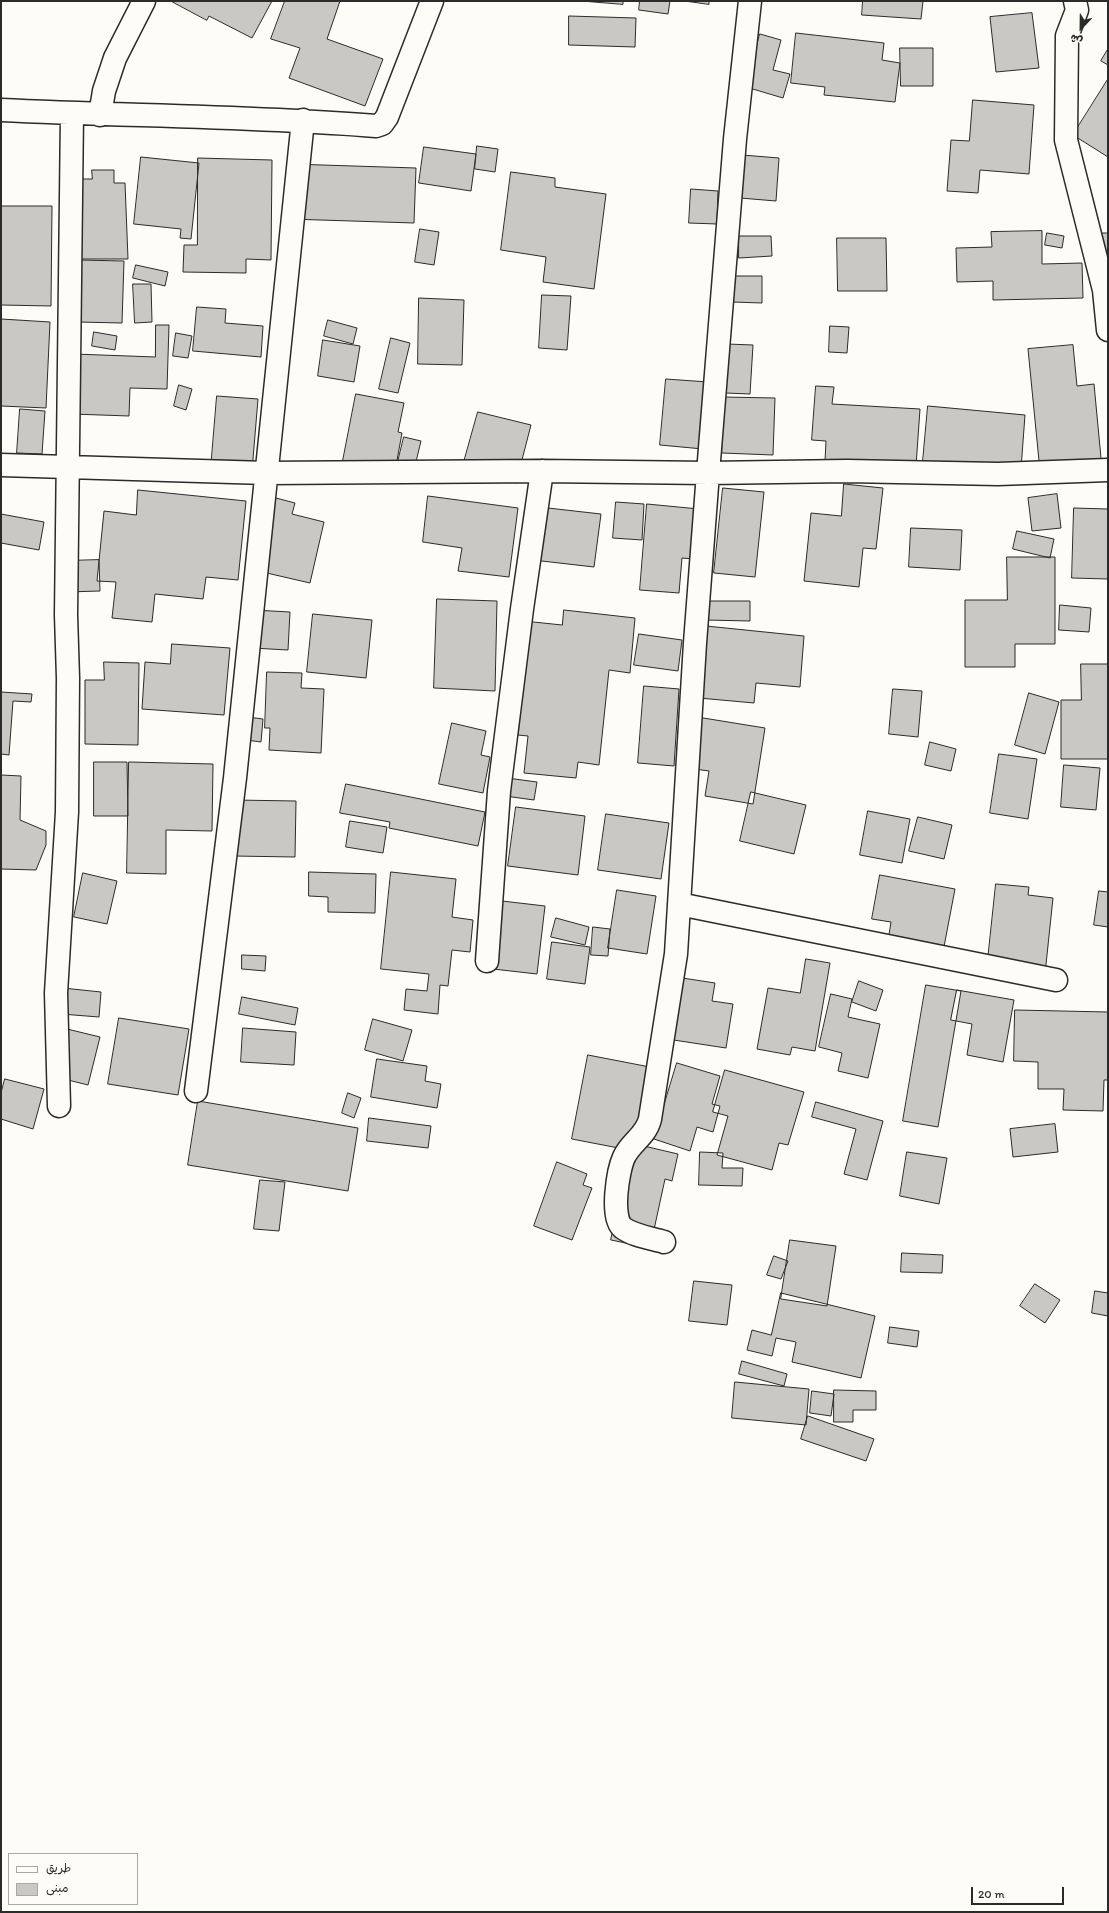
<!DOCTYPE html>
<meta charset="utf-8">
<style>
body{margin:0}
#map{position:relative;width:1109px;height:1913px;overflow:hidden;background:#fdfcf7;font-family:Itim,"Playpen Sans Arabic",sans-serif}
canvas{display:block}
.frame{position:absolute;inset:0;border:2px solid #2b2b2b;pointer-events:none}
.legend{position:absolute;left:8px;top:1853px;width:130px;height:52px;box-sizing:border-box;background:#fdfcf7;border:1px solid #a9a8a5;margin:0;padding:5px 7px;list-style:none;font-size:12px;color:#2b2b2b}
.legend li{display:flex;align-items:center;gap:8px;height:20px}
.legend b{width:20px;border:1px solid #a9a8a5}
.north{position:absolute;left:1061px;top:8px;width:40px;height:40px;-webkit-text-stroke:3px #fdfcf7;paint-order:stroke;rotate:202deg;font-size:11px;font-weight:700;line-height:16px;text-align:center;color:#2b2b2b}
.north::after{content:'';display:block;margin:auto;width:14px;height:18px;background:#2b2b2b;clip-path:polygon(50% 0,100% 100%,50% 72%,0 100%)}
.scale{position:absolute;left:971px;top:1887px;width:93px;height:18px;box-sizing:border-box;border:2px solid #2b2b2b;border-top:0;padding-left:5px;font-size:12px;line-height:14px;white-space:nowrap;color:#2b2b2b;-webkit-text-stroke:3px #fdfcf7;paint-order:stroke}
</style>
<div id="map">
<canvas width="1109" height="1913"></canvas>
<div class="frame"></div>
<ul class="legend">
<li><b style="height:5px;background:#fdfcf7"></b>طريق</li>
<li><b style="height:11px;background:#c9c8c4"></b>مبنى</li>
</ul>
<div class="north">ش</div>
<div class="scale">20 m</div>
</div>
<script>
const ctx = document.querySelector('canvas').getContext('2d');
ctx.lineJoin = 'round';
function fillPath(path, color) { ctx.fillStyle = color; ctx.fill(path, 'evenodd'); }
function strokePath(path, color, width, dash) { ctx.strokeStyle = color; ctx.lineWidth = width; ctx.lineCap = dash ? 'butt' : 'round'; ctx.setLineDash(dash || []); ctx.stroke(path); }
const building = new Path2D(`
 M171,1H272L252,38L209,16L207,20Z
 M285,1H340L327,39L383,59L365,106L289,78L300,48L271,39Z
 M582,1H623V4Z
 M640,1H670L668,14L639,10Z
 M685,1H709V4Z
 M863,1H923L921,19L862,15Z
 M1032,13L1039,68L996,72L990,17Z
 M569,16L636,18L635,47L569,45Z
 M796,33L884,43L882,60L900,63L895,102L824,95L825,87L791,83Z
 M760,34L781,40L773,70L790,74L783,98L746,87Z
 M900,48H933V86H901Z
 M1108,49V65L1101,61Z
 M1108,79V157L1073,135Z
 M973,100L1034,105L1029,174L980,170L978,193L947,191L951,140L969,141Z
 M477,146L498,149L495,172L475,169Z
 M424,147L476,154L471,191L419,183Z
 M742,155L779,158L776,201L740,198Z
 M141,157L199,163L191,239L180,238L181,229L134,224Z
 M198,158L272,160L271,260L246,259V273L183,272L184,245H197Z
 M291,164L416,168L414,223L289,219Z
 M92,170H114V183H125L128,259H76L75,179H92Z
 M511,172L555,178V187L606,194L594,289L543,282L546,257L501,250Z
 M691,189L718,191L717,224L689,223Z
 M1,206H52L51,306L1,305Z
 M420,229L439,232L434,265L415,262Z
 M1042,231V264L1082,263L1083,298L993,300V281L957,282L956,248L992,247L991,232Z
 M1047,233L1064,236L1062,248L1045,245Z
 M1100,233H1108V273Z
 M739,236H771L772,256L739,258Z
 M837,238H886L887,291H838Z
 M79,260L124,261L122,323L77,322Z
 M136,265L168,272L165,286L133,278Z
 M733,276H762V303L732,302Z
 M133,284H151L152,322L135,323Z
 M542,295L571,296L567,350L539,348Z
 M419,298L464,300L462,365L418,364Z
 M197,307L226,309L225,323L263,326L261,357L193,351Z
 M1,319L50,322L46,408L1,406Z
 M328,320L357,328L353,344L324,336Z
 M156,325H169L167,389L130,388L129,416L72,414L74,354L155,357Z
 M830,326L849,327L847,353L829,352Z
 M94,332L117,336L115,350L92,346Z
 M176,333L192,336L188,358L173,356Z
 M391,338L410,343L398,393L379,389Z
 M323,340L360,346L354,382L318,376Z
 M727,344L753,345L750,394L725,393Z
 M1073,345L1077,386L1094,384L1103,479L1040,471L1028,349Z
 M666,379L708,382L703,449L660,445Z
 M179,385L192,389L186,410L174,406Z
 M816,386L834,387L832,404L920,409L916,466L825,461L826,441L812,440Z
 M356,394L404,403L398,432L402,433L393,482L341,471Z
 M217,396L258,399L251,483L210,480Z
 M723,397L775,398L773,455L722,453Z
 M928,406L1025,415L1020,482L922,472Z
 M20,409L45,411L42,454L17,453Z
 M478,412L531,425L516,483L462,469Z
 M404,437L421,441L413,474L396,470Z
 M844,484L883,488L876,549L863,548L859,587L804,581L811,513L841,516Z
 M723,488L764,492L755,577L714,573Z
 M138,490L246,501L238,580L206,577L203,599L155,594L152,622L112,618L116,582L97,581L104,511L136,515Z
 M1057,494L1061,528L1032,531L1028,498Z
 M428,496L518,508L509,577L458,571L462,548L423,542Z
 M276,498L295,503L292,514L324,522L310,583L258,571Z
 M616,502L644,504L642,540L613,538Z
 M647,504L699,509L694,559L682,558L679,593L640,590Z
 M539,507L601,514L594,567L533,560Z
 M1074,508L1108,509V579L1072,578Z
 M1,514L44,522L39,550L1,543Z
 M911,528L962,530L960,570L909,567Z
 M1017,531L1054,539L1050,558L1013,549Z
 M1007,557H1055V644H1015V667H965V600H1007Z
 M99,560L100,591L66,592L65,561Z
 M437,599L497,601L495,691L434,688Z
 M705,601H750V621L705,620Z
 M1060,605L1091,608L1089,632L1059,630Z
 M254,610L290,612L288,650L252,648Z
 M564,610L635,618L630,673L609,670L599,765L578,762L576,778L524,773L528,736L518,735L523,687L524,621L562,625Z
 M313,614L372,620L366,678L307,672Z
 M706,626L804,636L800,687L756,683L754,703L699,698Z
 M639,634L682,640L678,671L634,665Z
 M172,644L230,648L224,715L142,709L145,662L170,664Z
 M104,662L139,663L138,745L85,744V680H104Z
 M1081,664H1108V759H1061V700H1081Z
 M267,672L302,673L301,688L324,689L321,753L269,750L270,728H265Z
 M644,686L679,689L674,766L638,763Z
 M893,689L922,691L918,737L889,734Z
 M1,692L32,694L31,702L13,701L9,755L1,754Z
 M1029,693L1059,702L1045,754L1015,745Z
 M240,716L263,719L261,742L238,739Z
 M697,717L765,728L753,804L705,796L709,771L688,768Z
 M452,723L486,731L481,755L490,757L483,793L439,784Z
 M930,742L956,749L951,771L925,765Z
 M999,754L1037,759L1028,819L990,813Z
 M94,762H127L128,816H94Z
 M129,762L213,764L212,831L166,830V874L127,873Z
 M1064,765L1100,768L1096,810L1061,807Z
 M1,775L21,776L20,820L46,831V845L36,870L1,869Z
 M507,778L537,782L534,800L505,796Z
 M346,784L485,812L478,846L389,828L390,822L340,813Z
 M751,792L806,805L794,854L740,841Z
 M234,800L296,801L295,857L233,856Z
 M516,807L585,816L578,875L508,866Z
 M868,811L910,819L902,863L860,855Z
 M606,814L669,823L661,879L598,870Z
 M918,817L952,825L944,859L909,851Z
 M350,821L387,827L383,853L346,847Z
 M309,872L376,874L375,913L328,912V897L309,896Z
 M391,872L456,879L452,917L473,920L470,952L452,950L448,986L440,985L438,1014L404,1010L406,989L427,991L429,974L381,969Z
 M83,873L117,881L107,924L74,917Z
 M880,875L955,889L943,952L888,941L891,922L872,919Z
 M996,884L1029,887L1028,895L1053,898L1045,974L987,969Z
 M617,890L656,896L647,954L608,948Z
 M1099,891L1108,892V927L1094,925Z
 M502,901L545,906L537,974L493,969Z
 M556,918L589,927L585,945L551,937Z
 M593,927L610,929L608,956L591,955Z
 M552,942L590,947L585,984L547,979Z
 M242,955L266,956L265,971L242,969Z
 M806,959L830,963L815,1051L792,1047L790,1055L757,1049L768,988L800,993Z
 M676,977L715,983L712,1001L733,1004L726,1048L667,1039Z
 M859,981L883,990L876,1011L852,1002Z
 M926,985L961,991L938,1127L903,1121Z
 M63,988L101,992L99,1017L61,1014Z
 M957,990L1014,1000L1003,1062L967,1055L972,1024L951,1020Z
 M831,994L852,999L848,1017L880,1024L868,1078L838,1071L842,1053L819,1047Z
 M242,997L298,1008L295,1025L239,1014Z
 M1015,1010L1108,1012V1080H1104L1103,1111L1063,1110L1064,1089H1038V1062L1014,1061Z
 M119,1018L189,1029L178,1095L108,1084Z
 M373,1019L412,1030L403,1061L365,1050Z
 M243,1028L296,1032L294,1065L241,1062Z
 M67,1029L100,1037L88,1085L56,1077Z
 M588,1055L650,1067L634,1151L572,1139Z
 M377,1059L427,1066L425,1081L441,1084L437,1108L371,1097Z
 M677,1063L720,1076L712,1104L720,1106L713,1132L697,1127L690,1151L654,1139Z
 M725,1070L804,1092L788,1145L779,1143L772,1170L717,1155L728,1116L713,1112Z
 M5,1079L44,1089L33,1129L1,1119V1093Z
 M348,1093L361,1098L354,1118L342,1113Z
 M198,1101L358,1128L348,1191L188,1165Z
 M816,1102L883,1121L867,1180L844,1174L856,1129L812,1117Z
 M369,1118L431,1126L428,1148L367,1141Z
 M1055,1124L1058,1152L1013,1157L1010,1129Z
 M631,1143L678,1154L672,1181L665,1179L650,1248L611,1240Z
 M700,1152L723,1153L722,1168H743L742,1186L699,1185Z
 M907,1152L947,1158L939,1204L900,1196Z
 M557,1162L587,1174L583,1185L592,1188L572,1240L534,1226Z
 M260,1180L285,1182L279,1231L254,1229Z
 M790,1240L836,1246L827,1306L781,1299Z
 M902,1253L943,1255L942,1273L901,1272Z
 M774,1256L788,1261L781,1279L767,1275Z
 M694,1281L732,1285L727,1325L689,1321Z
 M1035,1284L1060,1300L1045,1323L1020,1306Z
 M1095,1291L1108,1293V1316L1092,1313Z
 M781,1293L875,1316L861,1378L792,1362L796,1342L776,1338L772,1356L747,1350L752,1330L771,1335Z
 M890,1327L919,1331L917,1347L888,1343Z
 M742,1361L787,1374L784,1386L739,1374Z
 M735,1382L809,1389L806,1425L732,1418Z
 M834,1390L876,1391V1410H853V1422H834Z
 M812,1391L834,1394L831,1416L810,1413Z
 M808,1416L874,1439L866,1461L801,1439Z`);
fillPath(building, '#c9c8c4');
strokePath(building, '#2b2b2b', 1);
const minor = new Path2D(`
 M1075,1L1077,10L1067,36L1066,140L1104,290L1108,330
 M1,110C126,116 251,116 376,126L382,124L387,117L432,1
 M100,115L104,91L115,58L144,1
 M1,465L266,473L542,471L708,473L847,471L998,474L1108,470
 M679,904L1056,980
 M487,961L499,791L522,609L542,471
 M196,1091L235,778L303,120
 M59,1106L56,993L67,812L68,678L66,615L72,113
 M664,1242C651,1238 634,1236 623,1228C610,1218 618,1170 624,1157C631,1142 646,1136 650,1119L676,954L695,643L708,473L735,139L750,1`);
strokePath(minor, '#2b2b2b', 25);
strokePath(minor, '#fdfcf7', 22);
</script>
